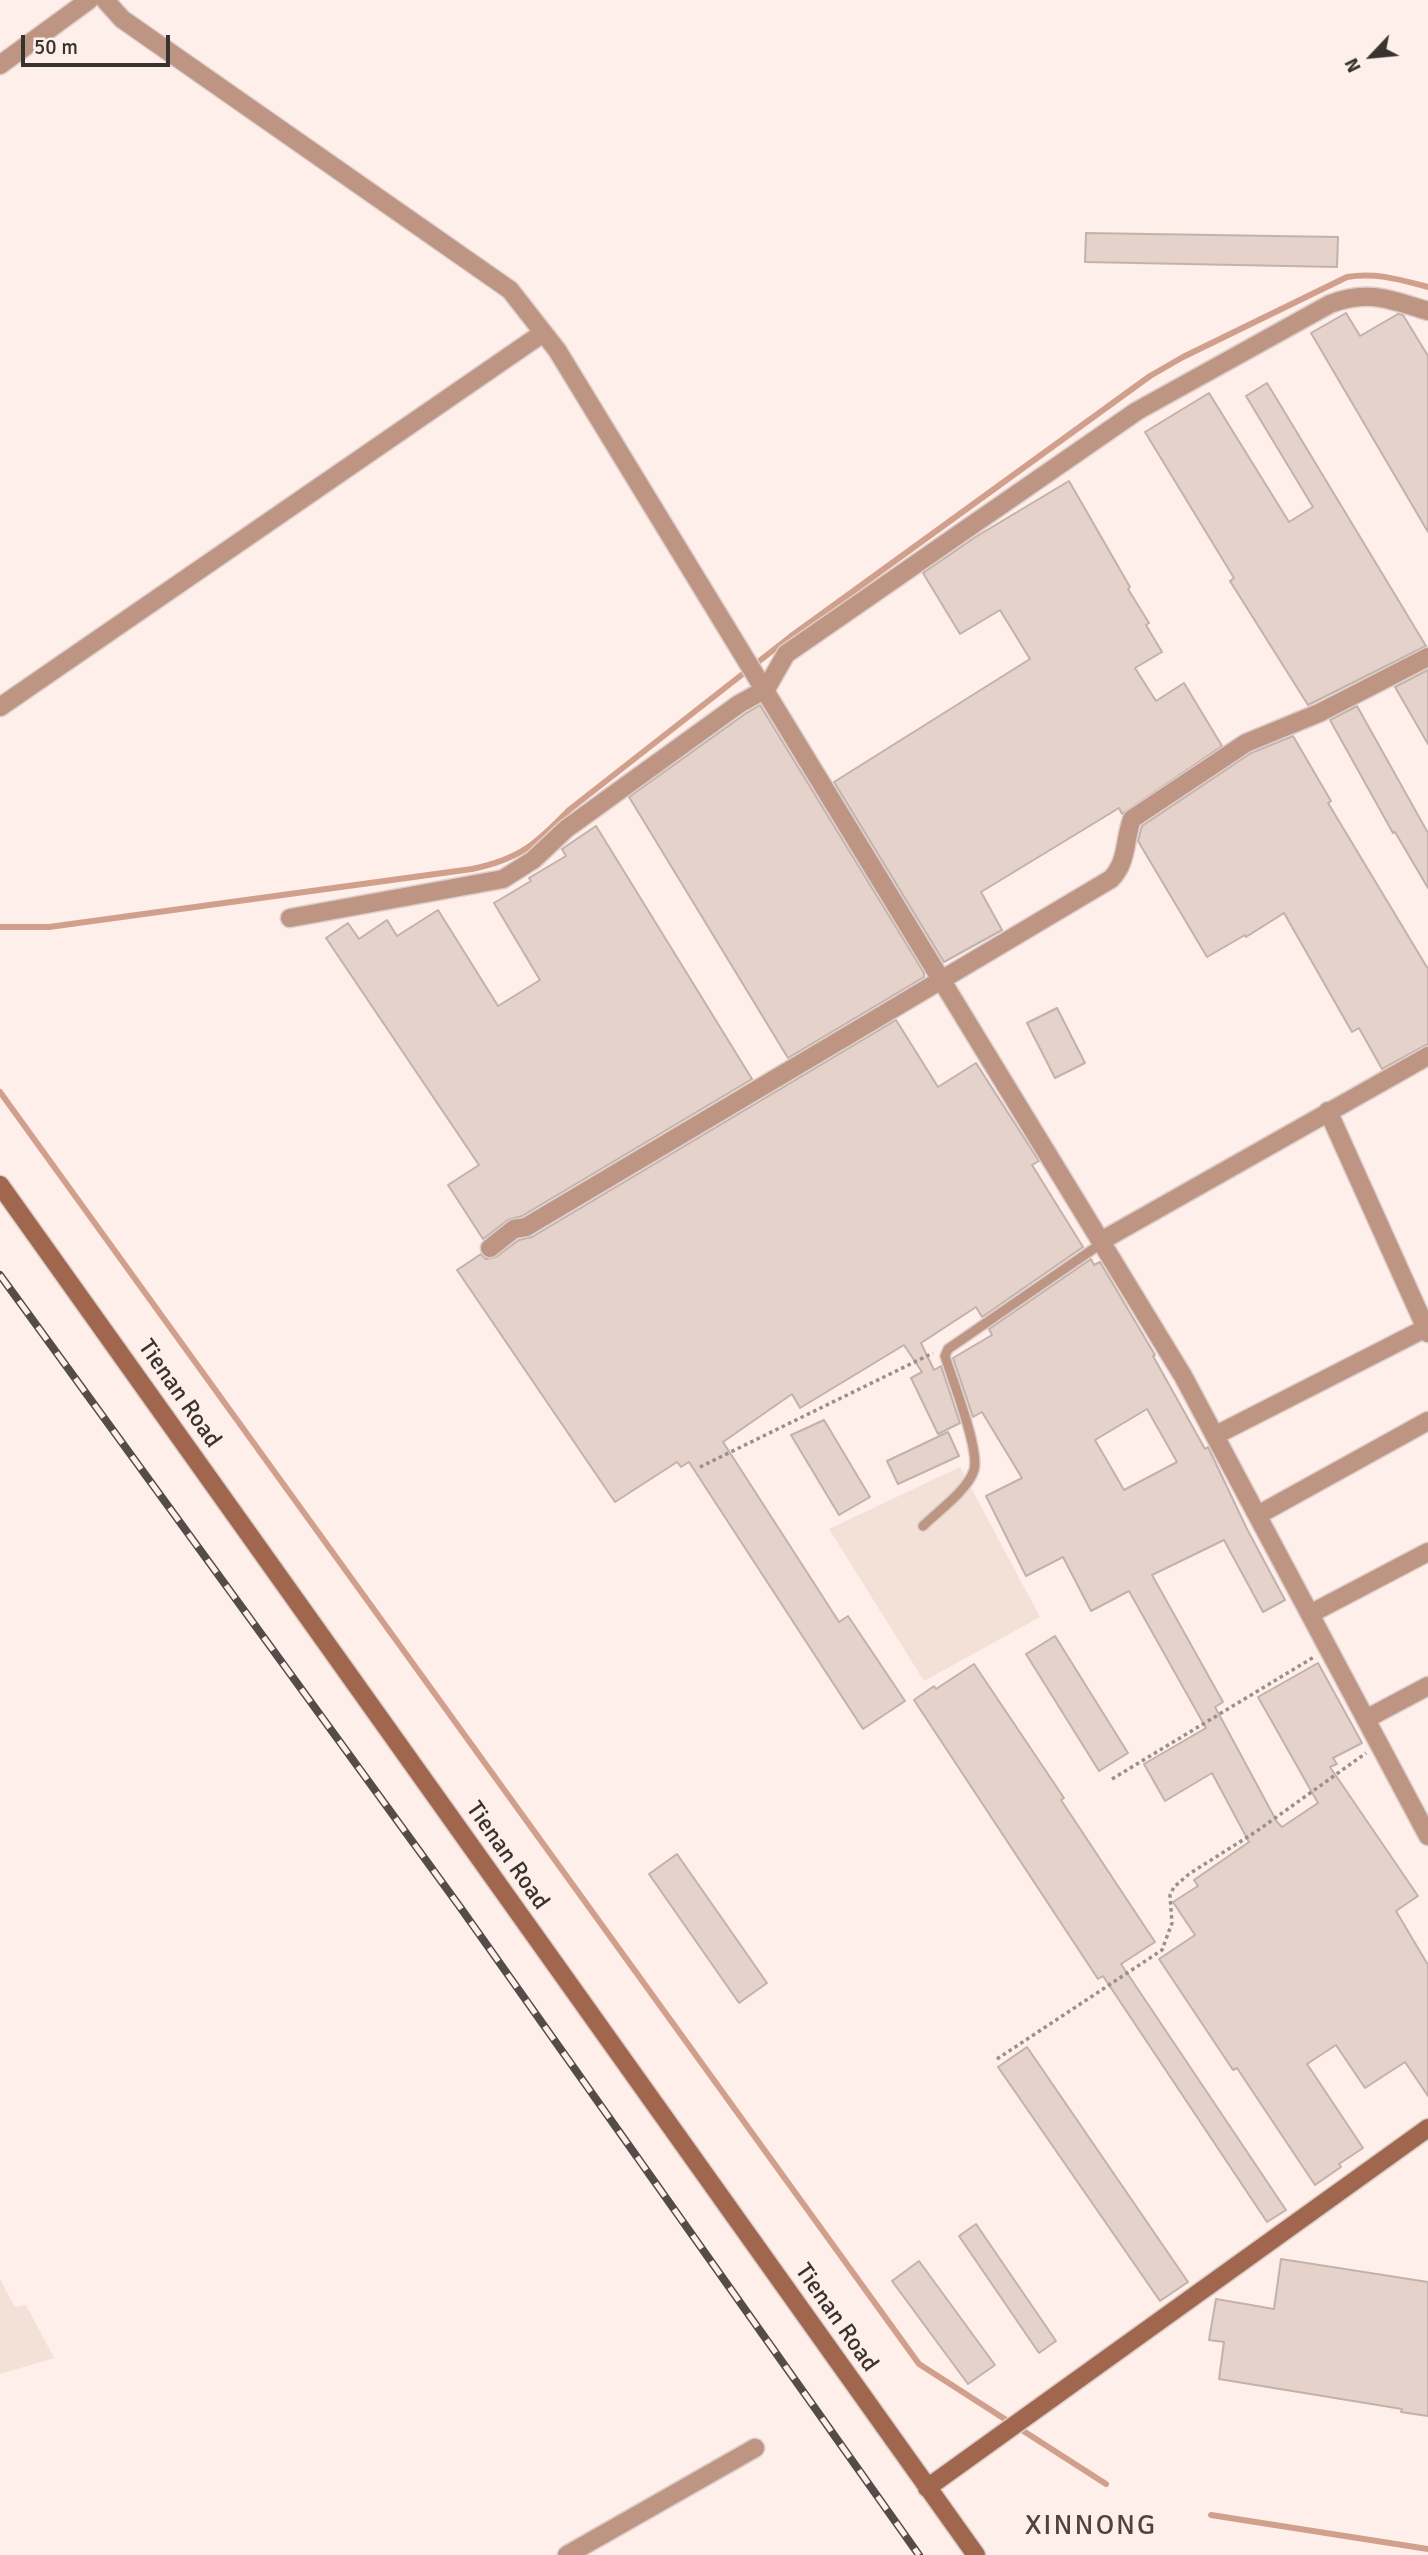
<!DOCTYPE html>
<style>
body{margin:0}
#map{position:relative;width:1428px;height:2555px;overflow:hidden;background:#feefea;font-family:Signika,sans-serif}
canvas{display:block}
.north{position:absolute;left:1337px;top:21px;width:70px;height:70px;-webkit-text-stroke:5px #feefea;paint-order:stroke;rotate:244deg;font-size:19px;font-weight:700;line-height:28px;text-align:center;color:#393330}
.north::after{content:'';display:block;margin:auto;width:24px;height:32px;background:#393330;clip-path:polygon(50% 0,100% 100%,50% 72%,0 100%)}
.scale{position:absolute;left:21px;top:35px;width:149px;height:32px;box-sizing:border-box;border:4px solid #393330;border-top:0;padding-left:9px;font-size:21px;line-height:24px;white-space:nowrap;color:#393330;-webkit-text-stroke:5px #feefea;paint-order:stroke}
</style>
<div id="map">
<canvas width="1428" height="2555"></canvas>
<div class="north">N</div>
<div class="scale">50 m</div>
</div>
<script>
const ctx = document.querySelector('canvas').getContext('2d');
ctx.lineJoin = 'round';
function fillPath(path, color) { ctx.fillStyle = color; ctx.fill(path, 'evenodd'); }
function strokePath(path, color, width, dash) { ctx.strokeStyle = color; ctx.lineWidth = width; ctx.lineCap = dash ? 'butt' : 'round'; ctx.setLineDash(dash || []); ctx.stroke(path); }
function drawText(font, color, halo, rows, align = 'center') {
  ctx.font = font + ' Signika,sans-serif'; ctx.lineWidth = 7; ctx.setLineDash([]); ctx.textBaseline = 'middle'; ctx.strokeStyle = halo; ctx.fillStyle = color; for (const [text, x, y, turn = 0] of rows) {
    ctx.save(); ctx.translate(x, y); ctx.rotate((+turn || 0) * Math.PI / 180); ctx.textAlign = isNaN(turn) ? turn : align; if (halo) ctx.strokeText(text, 0, 0); ctx.fillText(text, 0, 0); ctx.restore();
  }
}
fillPath(new Path2D(`
 M960,1467L1040,1617L924,1681L829,1529Z
 M0,2279L15,2307L26,2305L54,2358L0,2374Z`), '#f3e0d7');
strokePath(new Path2D(`
 M0,927H49L472,869C520,859 536,844 569,810L790,637L1150,376L1183,357L1347,277C1376,272 1401,280 1428,287
 M0,1092L919,2364L1106,2484
 M1211,2515L1428,2549`), '#d1a08c', 6);
const building = new Path2D(`
 M1086,233L1338,237L1337,267L1085,262Z
 M1346,313L1360,336L1398,314L1403,315L1428,356V532L1311,333Z
 M1267,383L1426,646L1308,705L1230,581L1234,578L1145,432L1209,393L1289,522L1313,507L1246,396Z
 M1069,481L1130,587L1128,589L1149,623L1146,625L1162,652L1135,668L1156,701L1184,683L1222,746L1122,814L1119,808L981,892L1002,930L944,962L834,782L1030,659L1000,610L960,634L923,573L977,536Z
 M1428,670V744L1395,687Z
 M760,705L924,973V977L788,1058L629,797L745,714Z
 M1357,706L1428,833V888L1395,832L1393,833L1330,720Z
 M1293,736L1331,801L1328,803L1428,969V1044L1382,1069L1359,1028L1352,1032L1284,913L1246,937L1245,935L1207,957L1138,841L1142,826L1251,753Z
 M596,826L752,1079L522,1216L508,1220L483,1239L448,1185L479,1165L326,938L348,923L359,939L387,920L397,936L438,910L498,1006L540,980L494,903L531,881L529,878L566,856L562,849Z
 M1057,1008L1085,1063L1055,1078L1027,1023Z
 M896,1020L938,1087L976,1063L1039,1161L1032,1165L1083,1247L982,1317L976,1307L921,1343L934,1370L941,1366L960,1423L938,1434L911,1378L922,1372L904,1345L800,1408L792,1394L723,1442L839,1622L848,1616L905,1701L863,1729L689,1462L681,1467L677,1462L615,1502L457,1270L481,1254L486,1259L496,1257L519,1240L532,1237Z
 M1091,1259L1094,1265L1100,1262L1155,1355L1153,1356L1205,1449L1208,1447L1247,1529L1285,1600L1263,1612L1224,1540L1152,1575L1223,1702L1215,1707L1277,1822L1282,1827L1318,1803L1258,1697L1318,1663L1362,1743L1333,1758L1337,1764L1330,1767L1418,1896L1396,1911L1428,1965V2096L1405,2062L1365,2088L1336,2045L1307,2064L1363,2148L1339,2164L1341,2167L1315,2185L1237,2068L1233,2070L1159,1959L1195,1935L1173,1902L1198,1886L1194,1880L1249,1842L1212,1773L1165,1801L1144,1764L1206,1728L1129,1591L1091,1611L1063,1557L1026,1576L986,1496L1022,1478L982,1412L973,1417L953,1358L992,1335L989,1329ZM1147,1409L1177,1462L1124,1490L1095,1440Z
 M824,1420L870,1497L839,1515L791,1435Z
 M948,1432L959,1456L898,1484L887,1461Z
 M1055,1636L1128,1753L1099,1771L1026,1654Z
 M974,1664L1064,1798L1061,1800L1155,1942L1121,1964L1286,2210L1267,2222L1103,1976L1098,1979L914,1700L934,1686L936,1689Z
 M677,1854L767,1983L739,2003L649,1874Z
 M1027,2047L1188,2282L1160,2301L998,2067Z
 M976,2224L1056,2341L1039,2353L959,2236Z
 M1281,2259L1428,2282V2416L1401,2412L1402,2409L1219,2379L1224,2342L1209,2340L1216,2299L1274,2309Z
 M919,2261L995,2365L968,2384L892,2281Z`);
fillPath(building, '#e4d2cb');
strokePath(building, '#c3b2ab', 2);
const lane = new Path2D(`
 M923,1526C937,1512 968,1490 974,1470C980,1450 952,1379 945,1356L948,1349L1102,1243`);
const street = new Path2D(`
 M105,0L122,19L510,290L557,350L1183,1376L1428,1836
 M0,65L89,0
 M0,707L543,333
 M290,918L503,879L533,860L566,829L739,704L766,689L786,654L1137,411L1330,304C1368,289 1391,300 1428,311
 M1328,1111L1428,1333
 M1101,1241L1428,1056
 M490,1248L514,1229L526,1227L1111,879C1128,861 1124,841 1132,819L1246,743L1319,713L1428,657
 M1216,1435L1426,1328
 M1258,1515L1428,1421
 M1310,1614L1428,1552
 M1366,1719L1428,1686
 M567,2555L755,2448`);
const secondary = new Path2D(`
 M0,1185L976,2555
 M927,2488L1428,2128`);
strokePath(lane, '#dbcdc9', 12);
strokePath(street, '#dbcdc9', 21);
strokePath(secondary, '#dbcdc9', 21);
strokePath(new Path2D(`
 M700,1467L933,1353
 M1112,1779L1314,1657
 M997,2059L1162,1950L1172,1923L1170,1895L1174,1887L1189,1874L1257,1831L1366,1753`), '#998f8b', 3.5, [3.5, 3.5]);
strokePath(lane, '#be9483', 9);
strokePath(street, '#be9483', 18);
strokePath(secondary, '#a1664e', 18);
const rail = new Path2D(`
 M0,1275L460,1907L919,2555`);
strokePath(rail, '#534c49', 8);
strokePath(rail, '#feefea', 5, [16]);
drawText('24px', '#393330', '#feefea', [
 ["Tienan Road",179,1394,55],
 ["Tienan Road",507,1856,55],
 ["Tienan Road",836,2318,55]
]);
ctx.letterSpacing = '2px';
drawText('28px', '#50423c', '#feefea', [
 ["XINNONG",1091,2527]
]);
ctx.letterSpacing = '0px';
</script>
